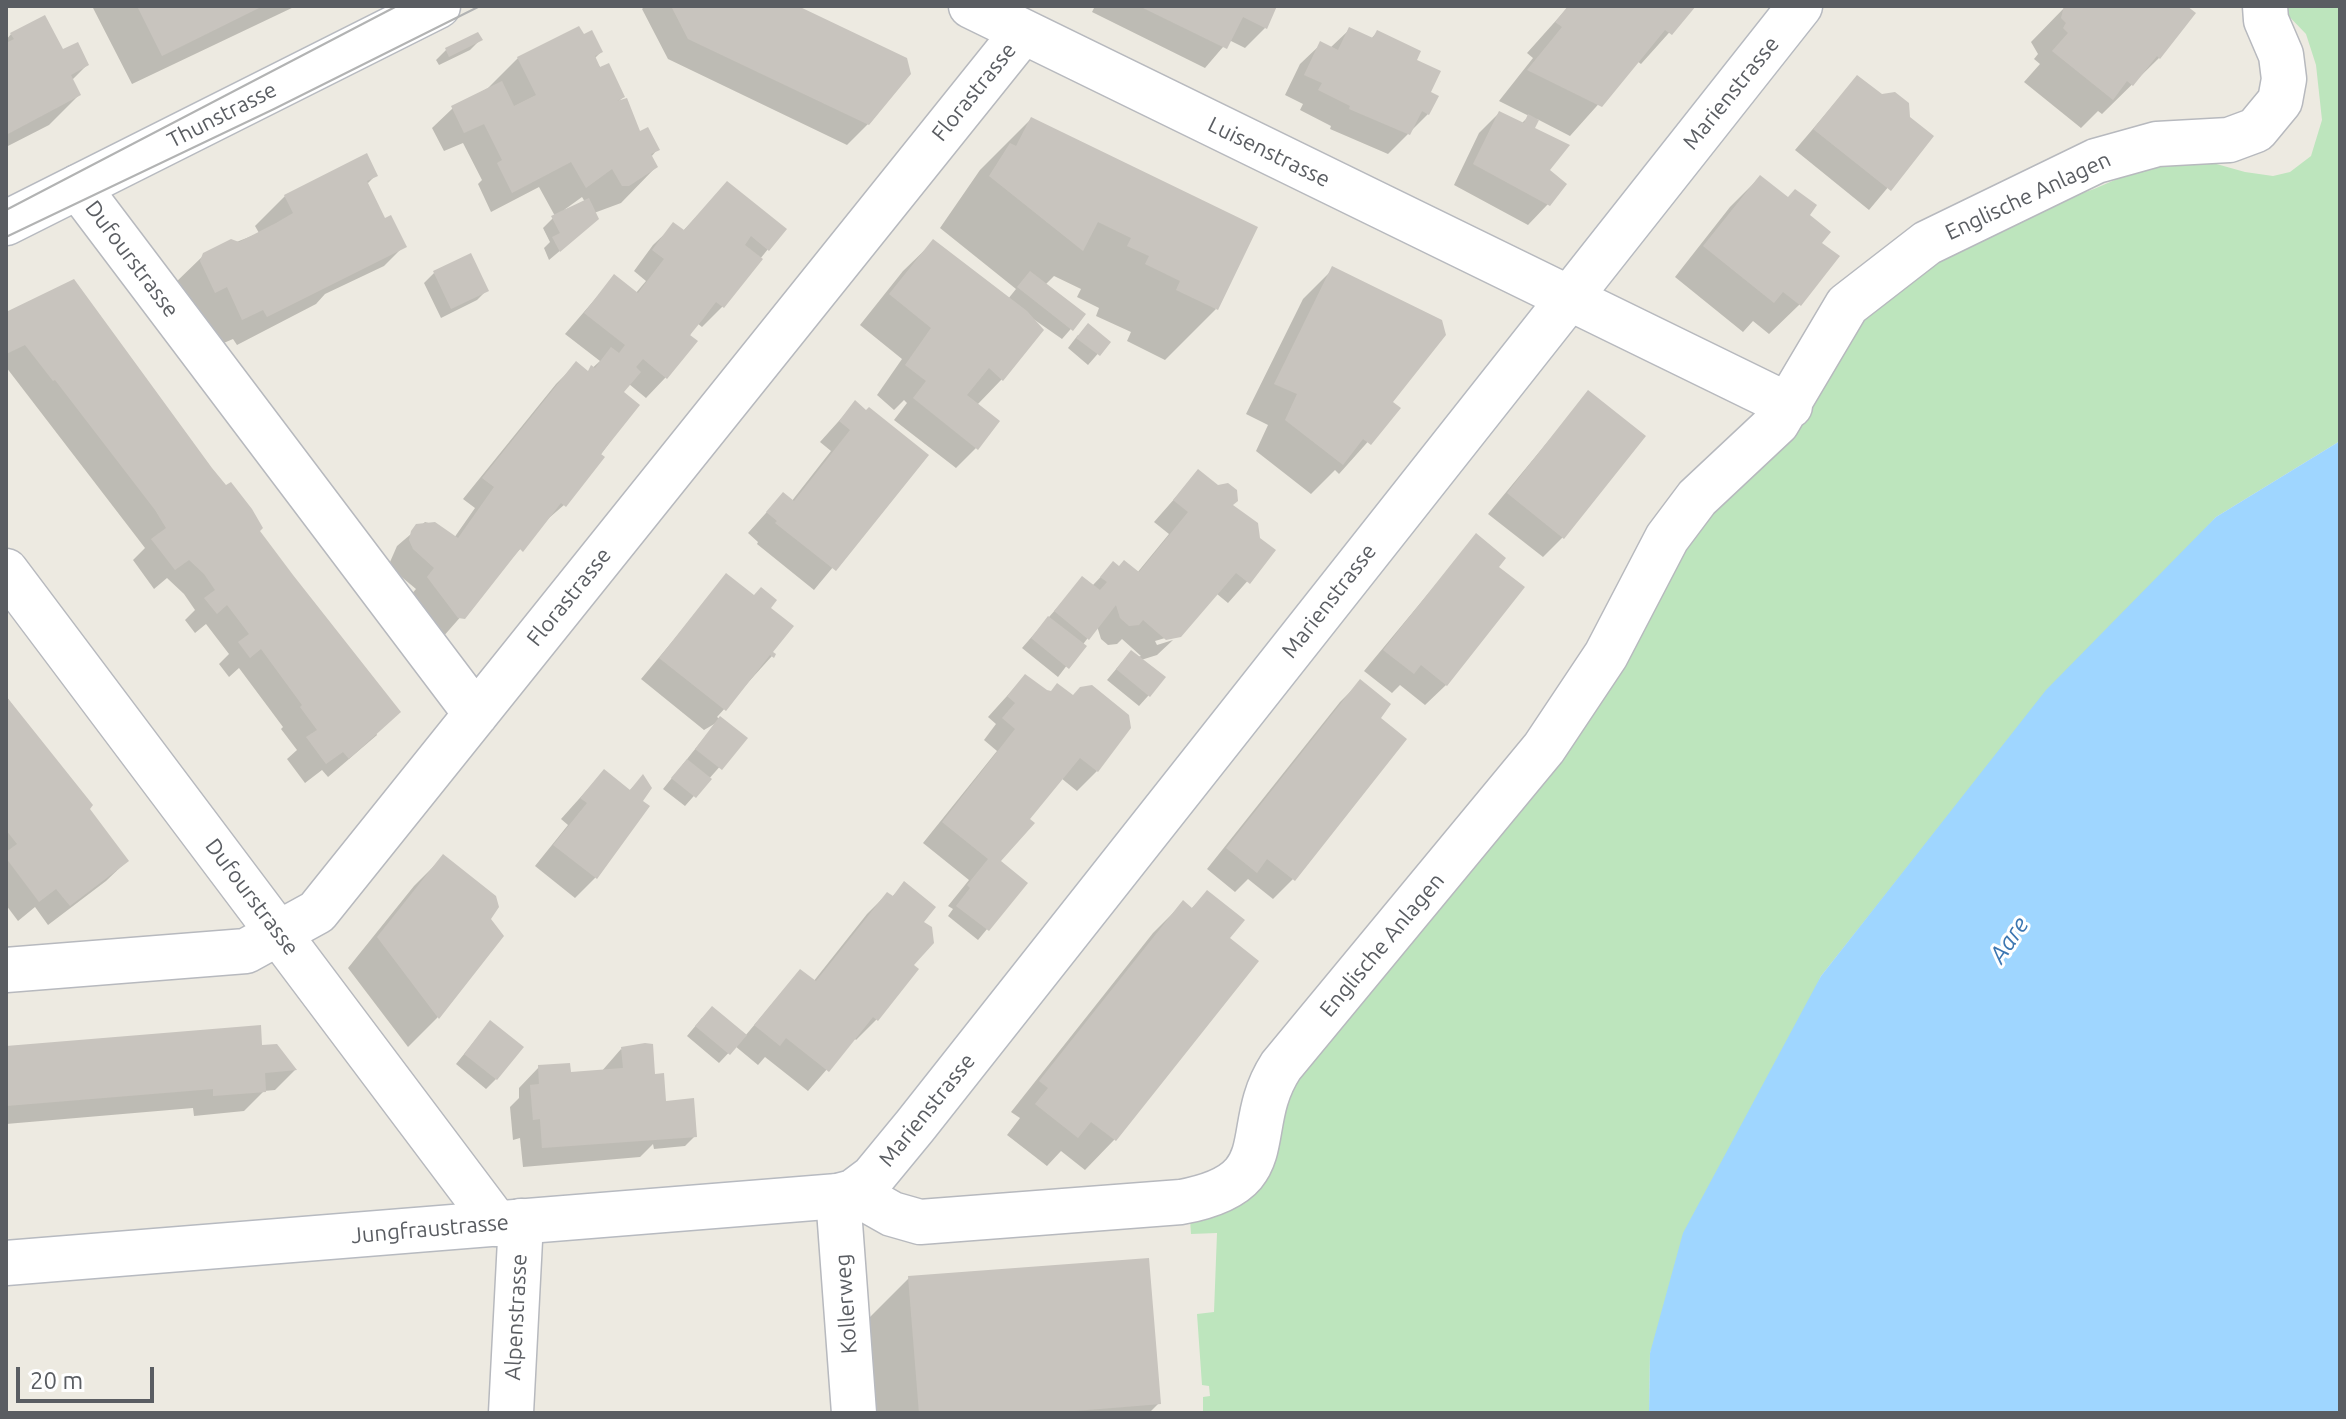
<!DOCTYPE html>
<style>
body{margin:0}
#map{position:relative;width:2346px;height:1419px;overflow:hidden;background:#edeae1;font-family:Ubuntu,sans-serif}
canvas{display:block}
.frame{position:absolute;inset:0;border:8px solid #5a5d62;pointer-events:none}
.scale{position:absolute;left:16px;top:1367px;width:138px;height:36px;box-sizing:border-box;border:4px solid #5a5d62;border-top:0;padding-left:10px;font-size:24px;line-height:28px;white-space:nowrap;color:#5a5d62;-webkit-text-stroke:6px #fff;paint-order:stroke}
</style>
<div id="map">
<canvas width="2346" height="1419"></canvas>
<div class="frame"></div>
<div class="scale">20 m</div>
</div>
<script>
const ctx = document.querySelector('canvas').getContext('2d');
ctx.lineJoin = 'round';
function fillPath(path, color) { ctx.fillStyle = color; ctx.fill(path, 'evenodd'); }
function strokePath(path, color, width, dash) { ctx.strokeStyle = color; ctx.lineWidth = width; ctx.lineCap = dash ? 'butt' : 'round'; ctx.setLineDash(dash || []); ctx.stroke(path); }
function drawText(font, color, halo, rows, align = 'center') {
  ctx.font = font + ' Ubuntu,sans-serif'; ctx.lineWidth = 6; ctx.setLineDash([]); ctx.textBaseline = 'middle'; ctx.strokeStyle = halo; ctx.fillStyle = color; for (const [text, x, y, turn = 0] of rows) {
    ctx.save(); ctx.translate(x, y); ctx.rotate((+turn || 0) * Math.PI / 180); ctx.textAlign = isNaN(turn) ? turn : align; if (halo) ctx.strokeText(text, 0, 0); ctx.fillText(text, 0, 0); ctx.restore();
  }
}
fillPath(new Path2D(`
 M2279,6H2340V441L2216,517L1967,792L1821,976L1650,1353L1649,1413H1203V1397L1210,1396L1209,1386L1202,1385L1197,1314L1214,1312L1217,1233L1191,1234L1189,1205L1205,1202L1274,1079L1662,559L1818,357L1928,246L2094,189L2147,166L2195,158L2245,172L2273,176L2290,172L2311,156L2322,120L2316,65L2306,34Z`), '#bde5bd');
fillPath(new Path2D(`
 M2340,441V1413H1649L1650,1353L1683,1233L1821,976L2046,690L2216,517Z`), '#9fd6ff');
fillPath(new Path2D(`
 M92,6H296L132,84Z
 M645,6H797L868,124L847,145L668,59L642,9Z
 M1095,6H1275L1265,28L1245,48L1229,40L1205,68L1092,12Z
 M1569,6H1693L1641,64L1637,61L1570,136L1537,119L1532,129L1547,170L1548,204L1528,225L1454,185L1479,133L1499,113L1521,124L1529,116L1499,101L1533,58L1527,53Z
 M2066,6H2184L2193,14L2159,58L2102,114L2098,111L2081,128L2024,82L2040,64L2034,59L2038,54L2031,42Z
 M1350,29L1371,39L1377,32L1415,61L1428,93V114L1388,154L1330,129L1331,126L1300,110L1303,104L1285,95L1300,64L1321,44L1330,48Z
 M11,34L87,65L72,80L79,95L49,125L6,147V40Z
 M480,40L470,50L439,65L436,60L446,50Z
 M601,52L594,59L623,97L617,103L639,134L657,150L651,157L656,167L621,203L594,213L587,228L549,260L544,248L550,242L543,228L555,216L539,187L491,212L478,184L482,180L463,143L444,151L432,128L453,108L488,88L518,58ZM582,197L585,202L564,210Z
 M1857,77L1931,136L1869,210L1795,150Z
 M1031,119L1216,309L1165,360L1127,341L1131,332L1096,316L1099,308L1077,297L1081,289L1054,276L1045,285L1083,315L1062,339L1029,316L1002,379L977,405L976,448L956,468L894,420L907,403L904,400L894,410L877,395L902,359L860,325L903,271L933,242L1008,299L1016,289L940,228L980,170Z
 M376,175L366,185L384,221L404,246L384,266L325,294L316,304L237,345L233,339L212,348L173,285L204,255L259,233L255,226L285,196Z
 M1760,177L1807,215L1820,243L1837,257L1799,305L1769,334L1753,321L1743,332L1675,277L1730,207Z
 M727,184L768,249L722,307L702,327L697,323L666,377L646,398L629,384L621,393L637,405L564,505L542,524L442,638L408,598L416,589L398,574L390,562L397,546L425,522L440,526L454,538L475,508L463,499L556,384L576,364L587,373L600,361L565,334L614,277L635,294L646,281L634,271L653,245L674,225L682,232Z
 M1333,269L1390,402L1398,408L1339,474L1335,470L1311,494L1256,451L1268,425L1246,414L1303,299Z
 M434,273L486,291L477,300L441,318L424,283Z
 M6,316L258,531L377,735L328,777L322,770L305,783L287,759L297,750L281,729L283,727L239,668L229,677L219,664L229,654L206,624L195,633L185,620L195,610L184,594L167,578L154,589L133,560L145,548L6,367Z
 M1078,335L1108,342L1088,365L1068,348Z
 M1588,393L1563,537L1543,557L1488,514Z
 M855,403L926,455L814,590L757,544L758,542L748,533L783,494L791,502L831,451L820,442Z
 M1198,472L1258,539L1274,551L1228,603L1217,594L1182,633L1155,641L1157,645L1173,640L1157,655L1141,660L1163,678L1148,696L1139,706L1107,680L1122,662L1141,656L1122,639L1117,644L1108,645L1101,639L1097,626L1058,677L1022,648L1083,578L1092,586L1113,564L1137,573L1169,534L1154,522Z
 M1476,536L1497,567L1446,685L1425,705L1400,685L1392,693L1364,671Z
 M727,576L768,608L772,656L717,717L745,738L685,806L663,789L716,723L704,730L641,679Z
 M1025,676L1097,771L1077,791L1061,778L1028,820L998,862L1025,883L978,940L948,916L953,909L948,906L969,880L923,843L997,751L984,740L996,724L988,717Z
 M1360,682L1293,879L1273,899L1248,879L1235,892L1207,869L1340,702Z
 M6,696L127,861L106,881L48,925L35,907L18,921L6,905Z
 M604,771L629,791L643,777L641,801L647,806L595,878L575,898L535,866L568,825L561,819Z
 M443,857L502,936L437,1018L408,1047L348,968L414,886Z
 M904,884L921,922L912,965L916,969L876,1020L856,1040L854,1038L808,1091L765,1057L758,1065L735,1046L719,1063L687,1036L702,1018L745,1036L800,971L813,982L867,914L887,894L891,898Z
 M1207,893L1227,938L1114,1140L1085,1170L1061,1151L1047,1166L1007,1135L1020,1118L1011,1112L1153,933L1183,903L1191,909Z
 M481,1033L496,1079L486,1089L456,1064Z
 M261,1047L295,1070L275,1090L264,1091L244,1111L194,1116L193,1108L6,1124V1048Z
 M621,1049L653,1077L665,1103L695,1136L685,1146L654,1149L653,1144L640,1157L523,1167L520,1138L513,1140L510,1107L519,1098V1088L539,1067L569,1074L601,1072Z
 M909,1278L1159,1403L1149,1413H865L858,1329Z`), '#0003');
fillPath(new Path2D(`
 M137,6H263L162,56Z
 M671,6H798L907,58L911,74L869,125L688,39Z
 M1139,6H1277L1267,29L1243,17L1227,49Z
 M1568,6H1696L1672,35L1665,30L1602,107L1527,70L1562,27L1555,22Z
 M2064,6H2187L2196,13L2160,59L2157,56L2133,86L2127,81L2113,100L2052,51L2068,33L2063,28L2066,23L2061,18Z
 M45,15L63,49L78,42L89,65L71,75L81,95L6,135V43L14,39L10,33Z
 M579,26L584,34L592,30L603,52L595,56L600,67L609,63L625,97L617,101L627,98L640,131L648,127L660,150L651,154L658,167L629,186H622L612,169L586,188L571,162L512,193L497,163L502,160L484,124L464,133L451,106L502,81L514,106L536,95L517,57Z
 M1349,27L1373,38L1377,30L1421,51L1417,60L1441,71L1431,92L1439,96L1429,115L1422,111L1410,135L1349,109L1350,106L1318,90L1322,83L1304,75L1320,41L1338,50Z
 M478,32L483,40L449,57L445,48Z
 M1857,75L1882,94L1895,92L1909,103L1910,117L1934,136L1891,191L1813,129Z
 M1499,111L1524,123L1528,114L1539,120L1535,128L1570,145L1550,170L1567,184L1550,206L1473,164Z
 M1031,117L1258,227L1218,310L1176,290L1180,281L1145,264L1149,256L1127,246L1131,238L1098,222L1083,251L989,176L1010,143L1016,146Z
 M367,153L378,176L367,181L385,218L391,215L407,247L267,317L263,310L242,320L227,287L215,293L200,261L203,253L231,239L239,242L276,223L293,213L284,195Z
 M1760,175L1788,197L1795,189L1817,205L1810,215L1831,232L1822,243L1840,256L1801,306L1783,292L1774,303L1703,246Z
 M727,181L787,229L769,251L751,236L745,245L763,259L724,308L716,302L703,319L690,335L698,341L667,379L643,359L636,367L641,372L624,392L640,405L601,454L605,457L566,507L561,503L523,552L520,549L465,619L458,618L427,577L434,568L413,549L409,540L411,531L416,524L435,522L458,538L494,487L482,478L576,361L588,371L591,365L595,368L611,347L619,353L625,345L584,313L614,274L638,293L664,259L652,250L673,222L684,230Z
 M589,198L599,219L560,252L552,237L560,233L551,216Z
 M933,239L1027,311L1044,330L1003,381L989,368L967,395L1000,421L978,450L913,398L926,381L905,365L931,328L889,294Z
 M471,253L489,291L451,309L433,271Z
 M1332,266L1442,320L1446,335L1393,402L1401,408L1371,445L1363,439L1343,465L1285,420L1297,394L1274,384Z
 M1030,271L1086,314L1073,331L1017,287Z
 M74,279L212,468L226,485L231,482L252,509L263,528L260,531L293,575L401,712L349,759L343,752L326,764L306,737L317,730L300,707L302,705L261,649L250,658L238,642L249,634L227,605L217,614L204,598L215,590L204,574L189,560L175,570L151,539L166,528L155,510L55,380L53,381L25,345L6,354V312Z
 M1088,323L1111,342L1100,356L1076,338Z
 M1588,390L1646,436L1564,539L1507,493Z
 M855,400L866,410L869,407L929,455L836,571L775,523L777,521L766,512L783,492L794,501L850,430L839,421Z
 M1198,469L1218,485L1228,483L1237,490L1238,501L1233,505L1258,523L1260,538L1276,550L1250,584L1236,573L1181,637L1166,640L1143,620L1139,625L1129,626L1120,618L1116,605L1089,640L1054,611L1082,576L1100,590L1107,582L1100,577L1113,561L1119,566L1124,560L1139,572L1188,512L1173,500Z
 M1476,533L1506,558L1499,567L1525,587L1447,686L1421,665L1414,674L1383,650Z
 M726,573L754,595L761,587L777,600L771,608L794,626L773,652L776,654L774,658L770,655L726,711L659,658Z
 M1048,616L1087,646L1069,669L1031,638Z
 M1131,650L1166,677L1150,697L1116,669Z
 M1025,674L1047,690L1051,691L1057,683L1073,695L1080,687L1092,685L1129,715L1131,728L1098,772L1080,758L1030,819L1035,823L1001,861L1028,883L989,931L956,906L970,888L967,885L988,859L942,822L1015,729L1002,718L1015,703L1007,696Z
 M1360,679L1391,704L1381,718L1407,739L1295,881L1267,859L1257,873L1226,848Z
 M6,696L93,805L90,809L129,861L70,906L56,889L39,902L6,858V852L17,844L6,830Z
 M720,716L748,738L722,770L695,749Z
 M687,759L712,779L696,798L671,778Z
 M604,769L630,790L643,774L652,788L643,801L650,806L597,879L553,845L587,803L580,798Z
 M443,854L496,896L499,907L491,919L504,936L439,1019L377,937Z
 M904,881L936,907L924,922L932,927L934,943L914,965L919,969L878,1021L873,1017L829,1072L786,1038L780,1046L754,1025L800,969L816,981L887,892L893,896Z
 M1207,890L1245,920L1230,938L1259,961L1116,1141L1091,1122L1078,1138L1035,1104L1048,1088L1039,1081L1183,900L1192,908Z
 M712,1006L747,1035L730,1055L695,1026Z
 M490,1020L524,1047L497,1080L464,1054Z
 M261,1025L262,1045L277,1044L297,1070L265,1073L266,1092L213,1096V1089L6,1106V1046Z
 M645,1043L653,1044L655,1074L664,1073L666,1101L694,1098L697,1137L542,1148L540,1119L533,1120L530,1085L539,1084L538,1065L570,1063L571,1072L623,1068L621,1047Z
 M1149,1258L1161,1404L1050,1413H919L908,1276Z`), '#c8c4be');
const street = new Path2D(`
 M971,6L1790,406
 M78,187L476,714
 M6,571L497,1224
 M6,970L246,951L317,912L1023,32
 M853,1192L892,1214L920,1222L1181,1202C1287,1182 1239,1131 1281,1066L1544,748L1606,655L1667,538L1697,498L1777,423L1847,305L1927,243L2096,161L2157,144L2229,140L2256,130L2280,101L2284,79L2281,55L2266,20L2265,6
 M838,1196L854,1413
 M511,1413L521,1221`);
const secondary = new Path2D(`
 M6,223L438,6
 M6,1263L838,1196L853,1192L873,1177L915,1126L1800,6`);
strokePath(street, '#b7b9be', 47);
strokePath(secondary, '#b7bac0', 47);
strokePath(street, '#fff', 44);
strokePath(secondary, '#fff', 44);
strokePath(new Path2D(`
 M6,210L397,6
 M6,237L274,109L480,6`), '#b2b3b3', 2);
drawText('22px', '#5a5d62', '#fff', [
 ["Florastrasse",974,92,-51],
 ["Marienstrasse",1731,93,-51],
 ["Thunstrasse",222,115,-27],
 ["Luisenstrasse",1269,152,26],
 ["Englische Anlagen",2028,196,-25],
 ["Dufourstrasse",132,259,53],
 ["Florastrasse",569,597,-51],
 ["Marienstrasse",1329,601,-52],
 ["Dufourstrasse",252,897,53],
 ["Englische Anlagen",1382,945,-50],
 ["Marienstrasse",927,1110,-51],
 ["Jungfraustrasse",430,1229,-5],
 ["Kollerweg",846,1304,-94],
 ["Alpenstrasse",516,1317,-87]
]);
drawText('italic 24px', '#3c76b1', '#fff', [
 ["Aare",2009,940,-56]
]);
</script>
